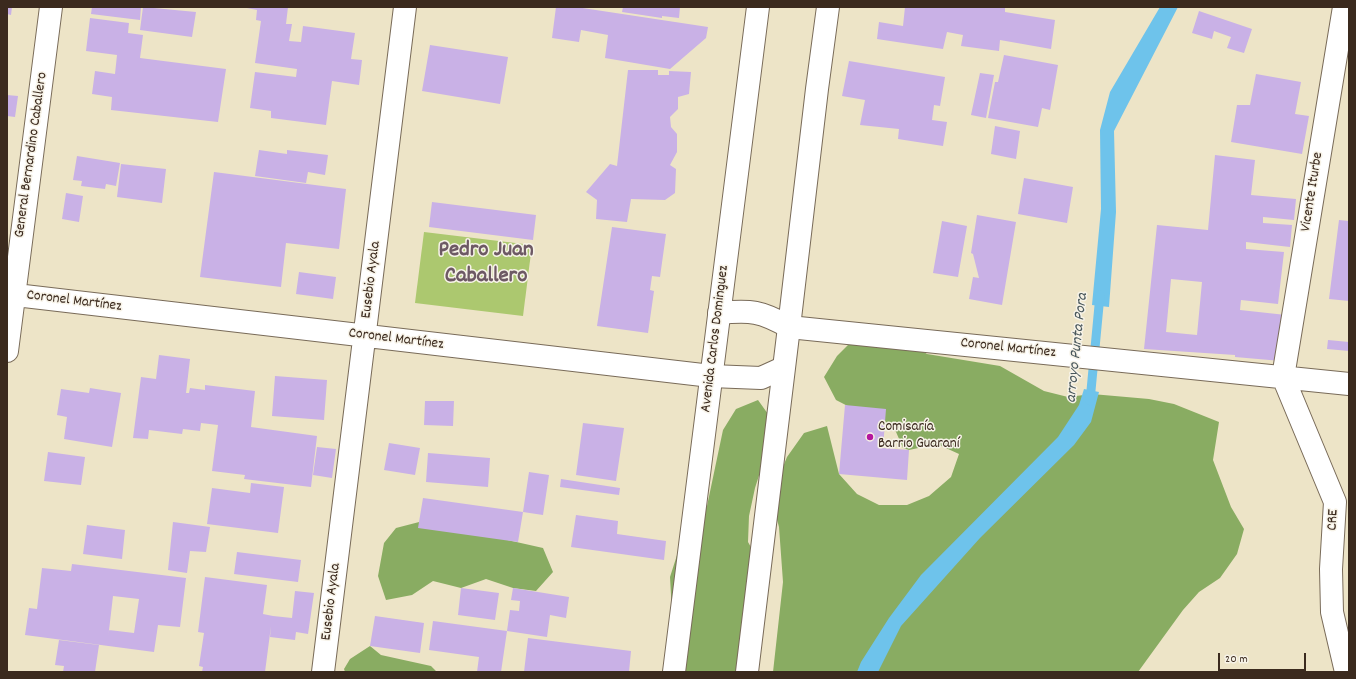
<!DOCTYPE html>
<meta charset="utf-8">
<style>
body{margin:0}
#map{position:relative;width:1356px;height:679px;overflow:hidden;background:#ede4c7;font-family:Dekko,sans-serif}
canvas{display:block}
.frame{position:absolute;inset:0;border:8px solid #3b2a1e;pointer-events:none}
.scale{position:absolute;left:1218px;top:653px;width:88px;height:18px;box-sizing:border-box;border:2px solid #3b2a1e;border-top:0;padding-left:5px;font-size:12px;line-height:14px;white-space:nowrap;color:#3b2a1e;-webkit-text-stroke:3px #f7f3e8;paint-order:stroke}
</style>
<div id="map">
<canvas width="1356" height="679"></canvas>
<div class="frame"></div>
<div class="scale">20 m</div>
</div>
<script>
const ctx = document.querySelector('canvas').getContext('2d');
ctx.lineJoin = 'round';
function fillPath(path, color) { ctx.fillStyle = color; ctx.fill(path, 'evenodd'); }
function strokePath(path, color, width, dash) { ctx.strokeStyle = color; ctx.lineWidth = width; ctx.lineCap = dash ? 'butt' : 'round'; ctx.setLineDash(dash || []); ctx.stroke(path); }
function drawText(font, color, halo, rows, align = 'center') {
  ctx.font = font + ' Dekko,sans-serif'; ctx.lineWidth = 3; ctx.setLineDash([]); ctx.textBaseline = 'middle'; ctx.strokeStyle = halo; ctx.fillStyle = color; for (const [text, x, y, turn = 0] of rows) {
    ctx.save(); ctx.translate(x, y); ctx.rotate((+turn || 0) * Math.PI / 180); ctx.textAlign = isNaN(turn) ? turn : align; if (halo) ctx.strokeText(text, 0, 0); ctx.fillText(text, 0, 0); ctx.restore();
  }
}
fillPath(new Path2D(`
 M424,232L532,245L523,316L415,303Z`), '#acc86f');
fillPath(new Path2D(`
 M855,338L904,340L927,354L1000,366L1044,391L1068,397L1092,394L1149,399L1174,404L1219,422L1213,460L1231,507L1244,529L1237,554L1220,578L1199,592L1183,610L1138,672H773L783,582L779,527L772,501L778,479L787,457L804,433L827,426L839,474L857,494L879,505H907L929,496L951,477L959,454L937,444L909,450L903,448L893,425L869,417L836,400L824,377L837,356Z
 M758,400L768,414L771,438L755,488L749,516L748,542L760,563L744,672H662L673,631L670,577L678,552L707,506L723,430L736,409Z
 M423,521L543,548L553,572L536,591L513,588L486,579L461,588L433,581L412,595L386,600L378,576L384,543L396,528Z
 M370,646L381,655L431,666L437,672H345L344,669L350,659Z`), '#89ac62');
fillPath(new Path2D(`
 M1160,7H1178L1114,131L1116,212L1109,307L1092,305L1101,209L1100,130L1110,92Z
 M1084,389L1099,392L1091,422L1074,445L980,538L901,626L878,672H857L861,662L889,618L921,575L1058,437L1079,405Z`), '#6ec3eb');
strokePath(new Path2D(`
 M1090,401L1100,295`), '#6ec3eb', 9);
fillPath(new Path2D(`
 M7,7H12L11,15L7,14Z
 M92,7H141L140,20L91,14Z
 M143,7L196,12L192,37L140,30Z
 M242,7H288L286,24H292L289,41L301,42L303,26L355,33L351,59L362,60L359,85L332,81L326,125L271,118V111L250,108L255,72L296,77L297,69L255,63L261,21L256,20L257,10Z
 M556,7H576L708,27L706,38L670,69L605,58L608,35L581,30L579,42L552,38Z
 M623,7H680L679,18L662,16V18L622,12Z
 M905,7H1005V12L1055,20L1051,49L1000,40L999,51L961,46L963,35L947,32L943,49L877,39L879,22L903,26Z
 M1199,11L1252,29L1244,53L1227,48L1231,37L1214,31L1212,39L1192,33Z
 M90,18L129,23L128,33L143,35L140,58L226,69L218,122L111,110L112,97L92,94L95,71L115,74L117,55L86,51Z
 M430,45L508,57L500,104L422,91Z
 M1004,55L1058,65L1050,110L1042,108L1038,127L988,118L995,82H998Z
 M849,61L945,77L940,106L934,105L932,120L947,122L943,146L898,139L899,129L860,125L865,100L842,96Z
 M628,70H658V75H669V71L691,72L689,94L678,97V109L670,117L671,127L677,134V152L670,165L676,169L675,193L665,200L631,199L627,222L596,219L597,200L586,192L610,164L617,166Z
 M980,73L994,75L986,118L971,115Z
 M1256,74L1301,82L1295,114L1309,116L1302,154L1231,142L1237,105H1250Z
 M7,95L18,96L15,117L7,116Z
 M995,126L1020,131L1016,159L991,154Z
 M259,150L287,154V150L328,155L325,175L308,172L306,183L255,176Z
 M1215,155L1255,160L1251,195L1296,199L1294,220L1263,217V223L1292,225L1290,247L1246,242V249L1284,252L1278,304L1241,300L1240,310L1286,315L1281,361L1235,357V355L1144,349L1157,225L1208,230ZM1171,279L1202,282L1197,335L1166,332Z
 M77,156L120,163L116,186L106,184L105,189L81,186L82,181L73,180Z
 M121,164L166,169L162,203L117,197Z
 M214,172L346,189L339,249L286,243L281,287L200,277Z
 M1024,178L1073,187L1067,223L1018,214Z
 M66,193L83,196L79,222L62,219Z
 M432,202L536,215L533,240L429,227Z
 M977,215L1016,222L1002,305L969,299L973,277L979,278L973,254L971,253Z
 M1339,220L1349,221V301L1329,299Z
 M942,221L967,226L958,277L933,273Z
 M612,227L666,234L660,277L652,276L650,290L654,291L648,333L597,326Z
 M299,272L336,277L333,299L296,294Z
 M1328,340L1349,342V351L1327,349Z
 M159,355L190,359L186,393H189L190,388L205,390V385L255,391L251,427L317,436L311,487L244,479L245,475L212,471L218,425L201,423L200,431L183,429L182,434L149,430L148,439L133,438L141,377L156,379Z
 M275,376L327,380L324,420L272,416Z
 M90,388L121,393L112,447L64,439L67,417L57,415L61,389L89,393Z
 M425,401H454L453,426L424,425Z
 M845,405L886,409L883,448L909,450L907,480L839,474Z
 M583,423L624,428L616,481L576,475Z
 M389,443L420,448L415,475L384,470Z
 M317,447L336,449L332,478L313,475Z
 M48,452L85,457L81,485L44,481Z
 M428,453L490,458L488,487L426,482Z
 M529,472L549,475L543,515L523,512Z
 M561,479L620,488L619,495L560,487Z
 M251,483L284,487L278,533L207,524L212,488L250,493Z
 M423,498L523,512L518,542L418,528Z
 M576,515L618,521L617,534L666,541L664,560L571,547Z
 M173,522L210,527L206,552L190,551L187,573L168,570Z
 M87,525L125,530L122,559L83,554Z
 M237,552L301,560L298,582L234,574Z
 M72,564L186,578L180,627L158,625L154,652L25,635L29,608L37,609L42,568L71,571ZM113,596L139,599L134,633L109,630L108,639Z
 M205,577L267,585L263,614L273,616L292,618L295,591L314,593L308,634L296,632L295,640L270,637L271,626L265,672H202L203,667L199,666L204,633L198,632Z
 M461,588L499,593L495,620L458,615Z
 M513,588L569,597L566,618L550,615L547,637L507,631L501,672H477L479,657L429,650L433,621L507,631L510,610L519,611L520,601L511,600Z
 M375,616L424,623L420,653L370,646Z
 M528,638L631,651L629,672H524Z
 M59,640L99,645L95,672H63L64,666L55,665Z`), '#c9b1e6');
const minor = new Path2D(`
 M1344,7L1283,377L1335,502L1331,569L1332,612L1346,672
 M7,294L711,376L761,378L783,368
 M719,313C751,310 761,311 789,327L1349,384
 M7,351L51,7
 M323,672L405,7`);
const major = new Path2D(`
 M674,672L758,7
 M747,672L789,327L817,89L828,7`);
strokePath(minor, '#796b59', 24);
strokePath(major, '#796b59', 24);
strokePath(minor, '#fff', 22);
strokePath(major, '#fff', 22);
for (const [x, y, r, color] of [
 [870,437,4,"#b5179e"]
]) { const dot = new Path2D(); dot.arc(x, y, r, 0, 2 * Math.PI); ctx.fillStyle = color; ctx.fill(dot); strokePath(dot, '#f7f3e8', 1.5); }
drawText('15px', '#3b2a1e', '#f7f3e8', [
 ["General Bernardino Caballero",32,155,-82],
 ["Vicente Iturbe",1313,192,-81],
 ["Eusebio Ayala",372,280,-83],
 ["Coronel Martínez",74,302,7],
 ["Avenida Carlos Dominguez",716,339,-83],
 ["Coronel Martínez",396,340,7],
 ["Coronel Martínez",1008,349,6],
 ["CRE",1334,520,-87],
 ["Eusebio Ayala",332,602,-83]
]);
drawText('15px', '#3b2a1e', '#f7f3e8', [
 ["Comisaría",878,428],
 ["Barrio Guaraní",878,445]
], 'left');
drawText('italic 16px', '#4a585c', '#f7f3e8', [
 ["arroyo Punta Pora",1078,348,-84]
]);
drawText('bold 23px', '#6d5964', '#f7f3e8', [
 ["Pedro Juan",486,252],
 ["Caballero",486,278]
]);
</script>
